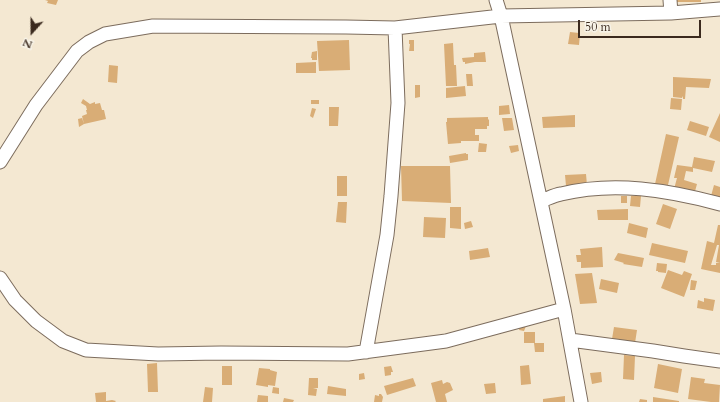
<!DOCTYPE html>
<style>
body{margin:0}
#map{position:relative;width:720px;height:402px;overflow:hidden;background:#f4e8d2;font-family:Cardo,serif}
canvas{display:block}
.north{position:absolute;left:12px;top:12px;width:40px;height:40px;-webkit-text-stroke:3px #f7f3e8;paint-order:stroke;rotate:201deg;font-size:11px;font-weight:700;line-height:16px;text-align:center;color:#3b2a1e}
.north::after{content:'';display:block;margin:auto;width:14px;height:18px;background:#3b2a1e;clip-path:polygon(50% 0,100% 100%,50% 72%,0 100%)}
.scale{position:absolute;left:578px;top:20px;width:123px;height:18px;box-sizing:border-box;border:2px solid #3b2a1e;border-top:0;padding-left:5px;font-size:12px;line-height:14px;white-space:nowrap;color:#3b2a1e;-webkit-text-stroke:3px #f7f3e8;paint-order:stroke}
</style>
<div id="map">
<canvas width="720" height="402"></canvas>
<div class="north">N</div>
<div class="scale">50 m</div>
</div>
<script>
const ctx = document.querySelector('canvas').getContext('2d');
ctx.lineJoin = 'round';
function fillPath(path, color) { ctx.fillStyle = color; ctx.fill(path, 'evenodd'); }
function strokePath(path, color, width, dash) { ctx.strokeStyle = color; ctx.lineWidth = width; ctx.lineCap = dash ? 'butt' : 'round'; ctx.setLineDash(dash || []); ctx.stroke(path); }
fillPath(new Path2D(`
 M45,0H58L56,5L47,3L48,1Z
 M676,0H701V2H676Z
 M570,32L579,33L580,34L579,45L568,44Z
 M349,40L350,70L319,71L317,41Z
 M409,40H414V51H409L410,44H409Z
 M453,43L454,65H456L457,86H446L444,44Z
 M317,51V60H312V58H311L312,52Z
 M485,52L486,62H475L465,64V62H463L462,58L474,57V53Z
 M316,62V73H296V63Z
 M109,65L118,66L117,83L108,82Z
 M466,74H472L473,86H467Z
 M673,77L711,79L709,88L686,87L685,99H683V96L682,98L673,97Z
 M415,85H420V97L415,98Z
 M465,86L466,96L446,98V88Z
 M671,98L682,99L681,110L670,109Z
 M83,99L90,104L95,102V104L100,103L102,110H104L106,119L84,124L82,116L87,114L86,110H87L86,106L81,103Z
 M311,100H319V104H311Z
 M509,105L510,114L499,115V106Z
 M329,107H339L338,126H329Z
 M312,108L316,109L313,118L310,116Z
 M720,113V142L709,137Z
 M575,115V127L543,128L542,117Z
 M488,117V120L489,119V126H487V129H475V135H479V141H461V143L448,144L446,122H447V118Z
 M82,118L84,124L79,127L78,119Z
 M502,118H512L514,130L504,131Z
 M690,121L709,127L706,136L687,130Z
 M666,134L679,137L668,185L655,184Z
 M479,143L487,144L486,152H478Z
 M518,145L519,151L511,153L509,146Z
 M466,153V154H468V160L450,163L449,156Z
 M694,157L715,161L712,172L693,168V172L686,171L684,180L697,184L694,195L674,189L677,178H674L677,165L692,167Z
 M401,166H450L451,203L402,201Z
 M586,174L587,185L566,186L565,175Z
 M337,176H347V196H337Z
 M714,185L720,187V198L711,196Z
 M621,196H627V203H621Z
 M631,196H641L640,207L630,206Z
 M338,202H347L346,223L336,222Z
 M663,204L677,209L670,229L656,224Z
 M450,207H461V229L450,228Z
 M628,209V220H598L597,210Z
 M424,217L446,218L445,238L423,237Z
 M471,221L473,227L465,229L464,223Z
 M629,223L648,228L646,238L627,233Z
 M718,225H720V263L716,262L719,245H717L711,265H716V263H720V273L701,269L707,241L714,243Z
 M652,243L688,251L685,263L649,255Z
 M602,247L603,267L581,268V262H577L576,255H581L580,249Z
 M488,248L490,257L470,260L469,251Z
 M618,253L644,258L642,267L623,264L624,263L614,260Z
 M657,263L667,264L666,273L658,272V271H656Z
 M668,270L682,275L684,271L692,274L684,297L661,288Z
 M592,273L597,303L580,304L575,274Z
 M601,279L619,283L617,293L599,289Z
 M691,280L697,281L695,290H690Z
 M704,298L715,300L713,311L697,308L698,300L704,302Z
 M520,324L526,326L524,331L519,330Z
 M614,327L637,330L635,343L612,339Z
 M524,332H535V343H524Z
 M534,343H544V352H535Z
 M624,355L635,356L634,380L623,379Z
 M157,363L158,392H148L147,364Z
 M658,364L682,369L678,393L654,388Z
 M529,365L531,384L521,385L520,366Z
 M222,366H232V385H222Z
 M391,366L393,372H391V375L385,376L384,367Z
 M259,368L270,369V370L277,372L275,386L268,385V387L256,385Z
 M601,372L602,382L592,384L590,373Z
 M364,373L365,379L359,380V374Z
 M691,377L705,379L704,383L720,385L719,402H711L688,399Z
 M309,378H318V388H313L317,389L316,396L308,395Z
 M413,378L416,386L387,395L384,386Z
 M442,380L443,384L447,382L450,383L453,390L445,394L447,402H436L431,383Z
 M495,383L496,393L486,394L484,384Z
 M328,386L346,389V396L327,394Z
 M205,387L213,388L212,402H203Z
 M273,387L279,388V394L272,393Z
 M106,392V401L112,400L116,401L115,402H96L95,393Z
 M379,394H381L383,397L382,402H374L375,395L379,396Z
 M258,395L268,396V402H257Z
 M565,396V402H543V399Z
 M653,397L679,401V402H653Z
 M284,398L294,400L293,402H283Z
 M640,399L647,400V402H639Z`), '#d9ad76');
const minor = new Path2D(`
 M496,0L501,16L564,309L581,402
 M670,0L671,13
 M0,162L36,105L77,51L89,42L105,34L153,26L346,27L395,28L501,16L671,13L720,9
 M541,201C547,199 554,195 561,194C614,181 668,190 720,204
 M0,278L15,300L36,321L63,341L86,350L158,354L221,353L348,354L446,341L564,309
 M570,340L653,351L684,356L720,361
 M366,352L387,235L391,196L398,103L395,28`);
strokePath(minor, '#7c6c5d', 15);
strokePath(minor, '#fff', 13);
</script>
